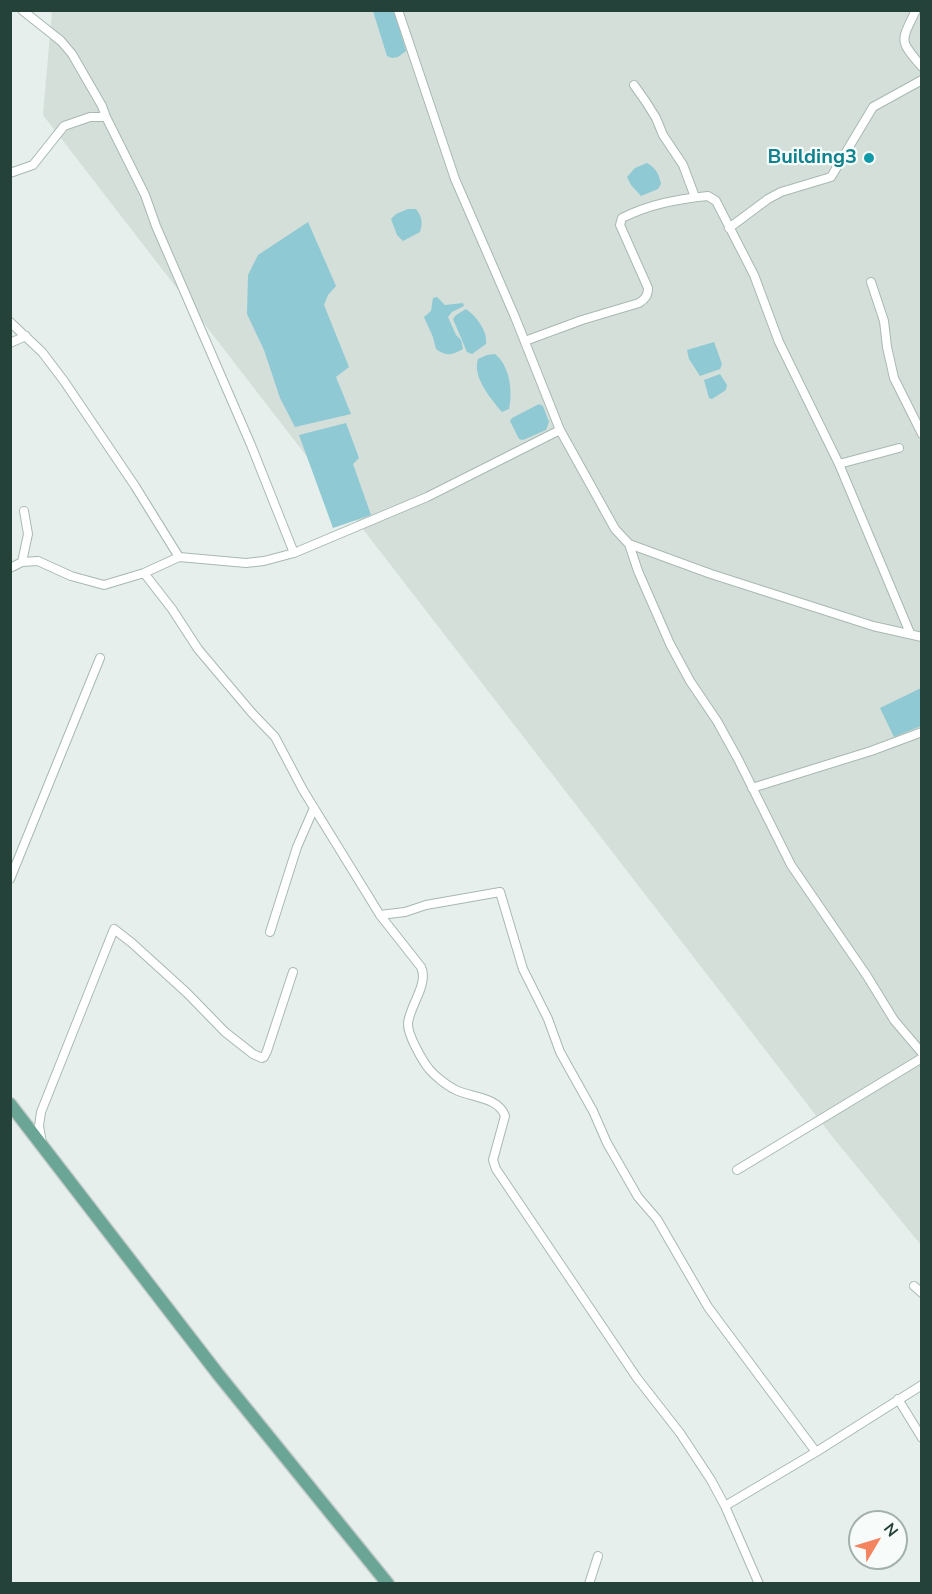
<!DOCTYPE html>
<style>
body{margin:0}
#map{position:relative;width:932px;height:1594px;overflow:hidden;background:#e6efeb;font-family:"Nunito Sans",sans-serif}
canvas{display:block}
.frame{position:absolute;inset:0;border:12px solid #24423a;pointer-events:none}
.north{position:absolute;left:848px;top:1510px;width:60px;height:60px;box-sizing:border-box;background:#f7fbf9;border:2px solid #a3b1ad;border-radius:50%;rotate:52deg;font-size:16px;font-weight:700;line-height:24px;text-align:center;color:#24423a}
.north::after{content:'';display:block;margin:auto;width:21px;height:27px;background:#f4845f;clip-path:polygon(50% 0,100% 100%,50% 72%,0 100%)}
</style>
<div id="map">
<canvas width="932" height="1594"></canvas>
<div class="frame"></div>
<div class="north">N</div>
</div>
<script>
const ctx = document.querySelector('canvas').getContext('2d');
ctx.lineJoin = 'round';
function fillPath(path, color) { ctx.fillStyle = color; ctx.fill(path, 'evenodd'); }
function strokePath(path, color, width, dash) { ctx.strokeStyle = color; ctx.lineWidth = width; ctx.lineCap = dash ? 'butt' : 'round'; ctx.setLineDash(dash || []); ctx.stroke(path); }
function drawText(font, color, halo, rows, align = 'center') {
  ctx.font = font + ' "Nunito Sans",sans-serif'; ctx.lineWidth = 4.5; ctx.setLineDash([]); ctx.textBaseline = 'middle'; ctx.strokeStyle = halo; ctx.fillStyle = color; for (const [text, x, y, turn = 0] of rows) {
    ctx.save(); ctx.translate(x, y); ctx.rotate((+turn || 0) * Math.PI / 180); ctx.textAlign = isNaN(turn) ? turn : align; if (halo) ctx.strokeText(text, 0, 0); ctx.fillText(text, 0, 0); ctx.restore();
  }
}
fillPath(new Path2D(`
 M52,11H921V1245L831,1135L43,115Z`), '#d4dfda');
fillPath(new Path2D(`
 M373,11H394L406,51L398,57L392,58L387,56Z
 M647,163C656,168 659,174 661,184L658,189L641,196L631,185L627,177L635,168Z
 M408,209H416C422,217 423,222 420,232L403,241L397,235L391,219L396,214Z
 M308,222L336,286L328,295L324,305L349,367L336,377L351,414L295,427L280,398L264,350L247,314L248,275L258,255Z
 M437,297L445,305L463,303L464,306L452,312L448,317L456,335L461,340L463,349C452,355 447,357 436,349L433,337L424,317L431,311L433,298Z
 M466,309C476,316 488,331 486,344L472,354L467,352L453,319L456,315Z
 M714,342L722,364L720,369L700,376L689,359L687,350Z
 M495,354C510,366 513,392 509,409L502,412C491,399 472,377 478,359L487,355Z
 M720,374L727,385L726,390L712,399L709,398L704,380Z
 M539,404L543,406L549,422L546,430L523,440L519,439L510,421L512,418Z
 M346,423L359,458L353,464L371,515L333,528L299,435Z
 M921,688V726L894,737L880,708Z`), '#8ec9d4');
const minor = new Path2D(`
 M22,10L61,41L72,54L102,106L106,117
 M398,10L455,179L515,317L560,430
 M916,10C901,42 898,39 922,67
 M634,85L646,102L656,118L663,135L683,165L695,197
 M10,173L33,165L64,126L90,117H106L145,195L156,226L251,445L294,553
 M729,228L768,199L781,192L831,177L873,107L922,80
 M871,282L884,321L887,347L894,378L922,434
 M10,322L42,352L64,381L135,486L179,557
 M525,341L582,320L639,303C645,299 648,296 648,288L620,225L622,218C650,204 678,199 708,196L716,201L754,275L779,342L839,464L910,633
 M10,343L26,336
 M839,464L899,448
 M629,544L638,571L670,644L690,681L717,721L738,759L791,865L867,976L894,1020L922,1053
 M22,562L28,534L24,511
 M10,568L22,562L38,561L71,576L104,585L144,573L179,557L246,563L264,561L294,553L427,497L560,430L615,529L629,544L711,574L873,626L922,637
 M144,573L172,609L198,649L252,713L275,737L303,790L380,915L421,967C429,984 410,1005 408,1023C407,1034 422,1060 429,1069C435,1076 446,1085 454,1089C470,1098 498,1096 505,1116L493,1160L496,1169L637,1378L680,1433L711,1480L725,1506L759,1584
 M752,788L871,751L922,732
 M10,879L100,658
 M380,915L405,912L426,905L500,892L523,969L548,1019L560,1052L593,1111L607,1143L638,1197L657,1219L708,1307L816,1452
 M270,932L297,847L314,808
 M42,1143L39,1126L41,1112L114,929L132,943L187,993L225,1032L253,1054L262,1058L264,1057L267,1051L293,972
 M737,1170L922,1058
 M914,1286L922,1293
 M898,1399L922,1438
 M725,1506L816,1452L922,1385
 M589,1584L598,1556`);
const primary = new Path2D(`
 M10,1104L218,1374L388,1584`);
strokePath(minor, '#a8b8b2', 10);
strokePath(primary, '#c2cac8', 15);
strokePath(minor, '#fff', 8);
strokePath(primary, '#6aa596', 12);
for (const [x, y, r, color] of [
 [869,158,6,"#0f9aa8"]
]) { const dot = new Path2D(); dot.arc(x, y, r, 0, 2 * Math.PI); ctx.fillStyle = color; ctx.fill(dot); strokePath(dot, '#f7fbf9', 2); }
drawText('bold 20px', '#0d838f', '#f7fbf9', [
 ["Building3",857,158]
], 'right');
</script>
